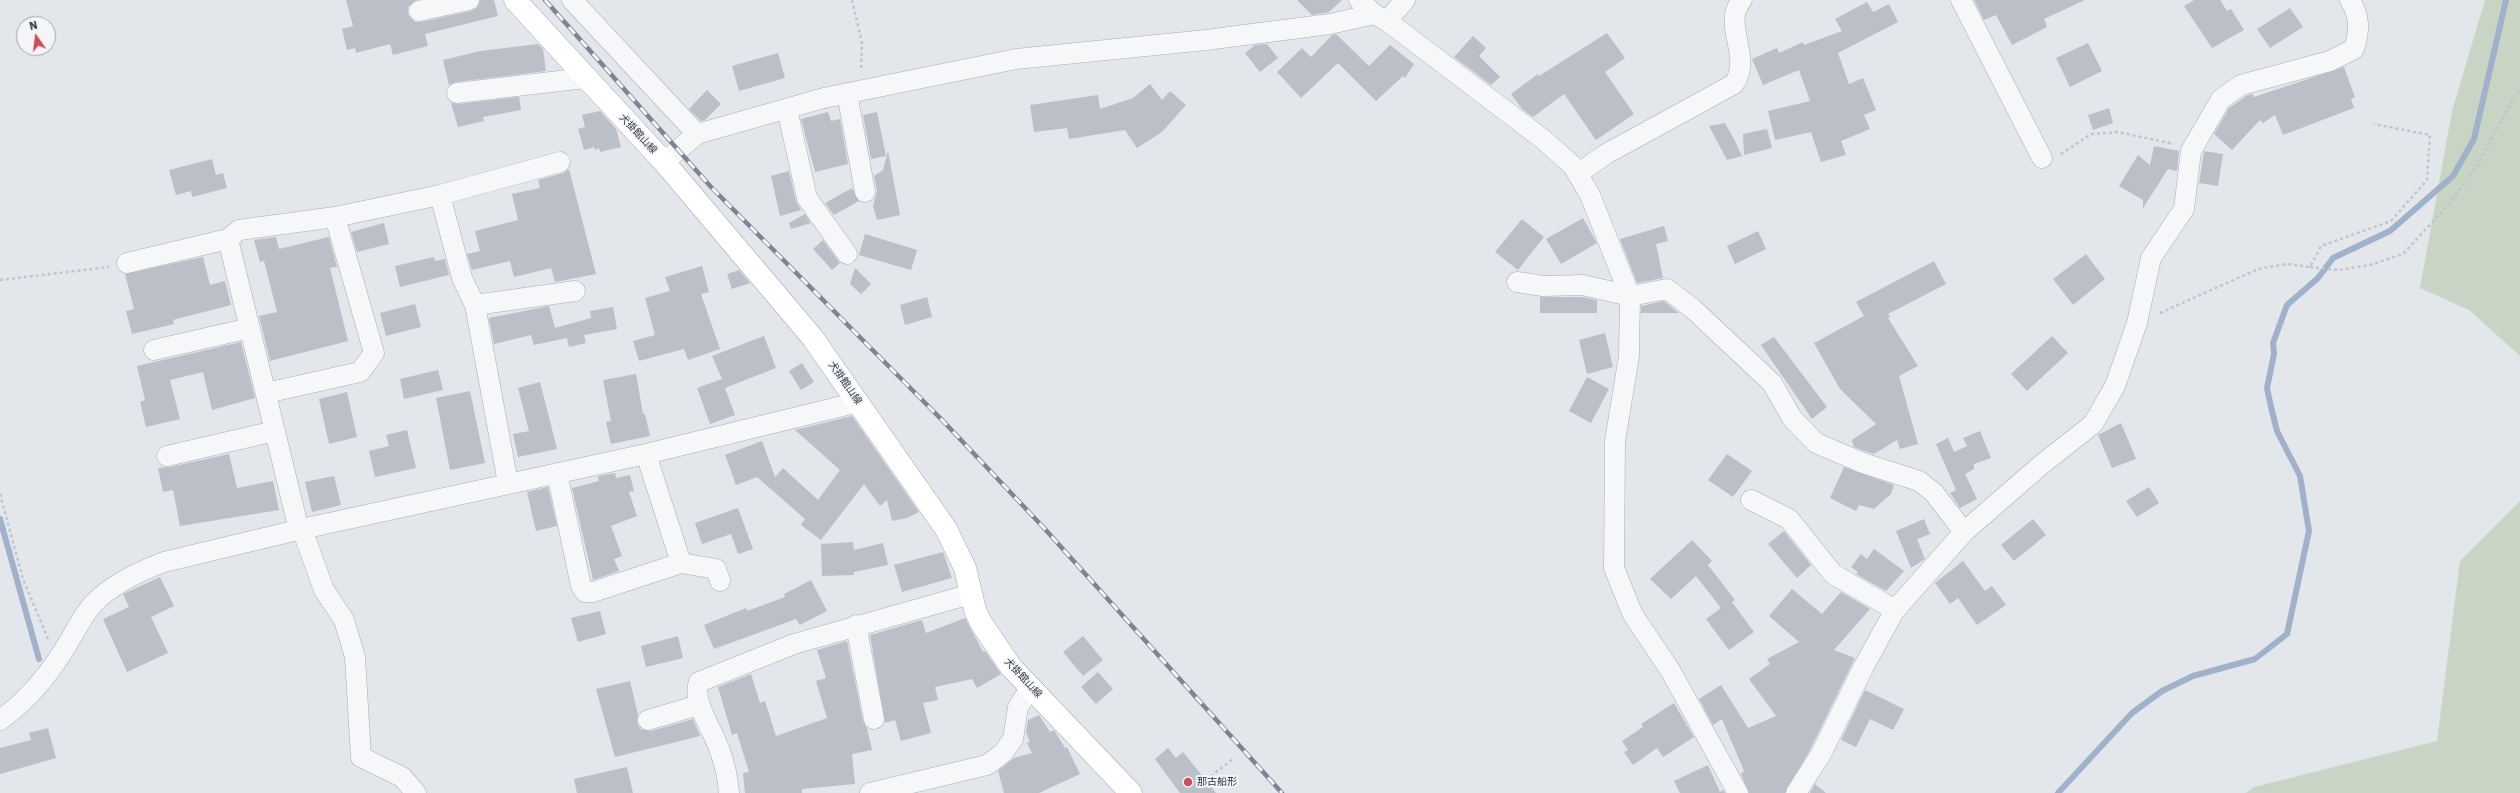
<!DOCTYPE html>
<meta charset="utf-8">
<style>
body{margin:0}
#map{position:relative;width:2520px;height:793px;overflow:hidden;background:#e3e6eb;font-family:"IBM Plex Sans",sans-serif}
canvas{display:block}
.north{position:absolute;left:16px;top:16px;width:40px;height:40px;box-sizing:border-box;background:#f3f5f8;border:1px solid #a3a7b0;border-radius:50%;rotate:346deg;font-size:11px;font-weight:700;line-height:16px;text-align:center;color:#2c3243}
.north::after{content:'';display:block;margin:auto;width:14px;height:18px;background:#cb4e58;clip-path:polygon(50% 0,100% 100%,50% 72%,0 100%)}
</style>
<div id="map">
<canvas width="2520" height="793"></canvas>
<div class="north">N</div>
</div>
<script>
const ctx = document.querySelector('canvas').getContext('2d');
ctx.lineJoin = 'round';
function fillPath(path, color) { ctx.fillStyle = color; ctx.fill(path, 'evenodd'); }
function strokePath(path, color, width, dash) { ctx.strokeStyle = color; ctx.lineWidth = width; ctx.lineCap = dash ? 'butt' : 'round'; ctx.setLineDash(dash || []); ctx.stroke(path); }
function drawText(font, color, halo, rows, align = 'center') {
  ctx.font = font + ' "IBM Plex Sans","Noto Sans JP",sans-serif'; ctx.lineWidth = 4; ctx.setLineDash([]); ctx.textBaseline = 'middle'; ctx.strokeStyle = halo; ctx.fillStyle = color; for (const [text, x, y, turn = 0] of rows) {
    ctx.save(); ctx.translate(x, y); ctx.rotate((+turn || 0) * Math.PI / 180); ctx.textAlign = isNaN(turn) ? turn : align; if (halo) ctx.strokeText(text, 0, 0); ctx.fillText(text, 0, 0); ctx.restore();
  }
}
fillPath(new Path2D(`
 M2485,0H2520V356L2469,310L2420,288L2452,111Z
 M2520,501V793H2246L2254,787L2437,741L2460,561Z`), '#c8d5c5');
strokePath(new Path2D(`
 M0,519L39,659
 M2058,793L2132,713L2162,691L2193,676L2255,659L2287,634L2309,531L2300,476L2277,431L2271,407L2267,388L2274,354L2273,343L2287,305L2318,278L2333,258L2390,231L2453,176L2474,139L2506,0`), '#a0b1ca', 6);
fillPath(new Path2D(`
 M346,0H416L408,7V14L415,22H421L471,11L477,8L480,0H494L498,16L425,34L428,46L393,55L390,44L356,53L355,48L347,50L342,29L353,26Z
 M1297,0H1342L1329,12L1312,15Z
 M1974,0H2085L2044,19L2047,27L2012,45L1996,15L1984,20Z
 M2194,0H2220L2227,11L2231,9L2244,30L2212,48L2184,6Z
 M1867,2L1873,12L1889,4L1898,22L1838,53L1849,84L1863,78L1876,110L1864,115L1870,129L1841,141L1846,155L1821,162L1811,132L1775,140L1768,111L1810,101L1799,70L1763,85L1752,59L1777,48L1779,53L1803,42L1804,45L1842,31L1835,19Z
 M2290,8L2303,27L2270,48L2257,29Z
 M1607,33L1625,58L1605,72L1634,114L1596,140L1564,94L1533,117L1522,109L1511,94L1538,74L1539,76Z
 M1336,34L1369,66L1390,45L1414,64L1405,78L1403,76L1376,101L1338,63L1301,98L1277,72L1302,48L1311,57L1332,35Z
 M1473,36L1486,48L1479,56L1500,77L1491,85L1454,57Z
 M2088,43L2102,71L2070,87L2056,58Z
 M538,44L543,49L546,71L456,82L449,85L443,60L480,51Z
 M1267,44L1278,58L1260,72L1245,53L1255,45Z
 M778,53L785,78L739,91L732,66Z
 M2344,67L2355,97L2351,99L2354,108L2283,135L2275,115L2263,123L2260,120L2232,150L2214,134L2229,108L2246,96L2252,94L2254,97Z
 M1150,84L1162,100L1170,91L1186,105L1162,132L1137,148L1125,130L1069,139L1067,128L1034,132L1030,105L1098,95L1100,109L1133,98Z
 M707,90L721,104L705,120L701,121L689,109Z
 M519,97L521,110L483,117L484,121L458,127L451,103L458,104Z
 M2109,108L2113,123L2093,130L2088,115Z
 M600,111L616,129L621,147L600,152L599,148L595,150L594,147L584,150L578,129L585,127L582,115Z
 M828,112L831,121L840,119L848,164L815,172L801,119Z
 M877,112L886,156L871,159L863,115Z
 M1725,123L1735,141L1742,156L1727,160L1709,126Z
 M1767,129L1772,148L1744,155L1743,134Z
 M2154,146L2179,151L2177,171L2168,169L2143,208V200L2119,186L2138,155L2150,165Z
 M888,151L900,215L877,220L873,206L877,191L874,176L883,170Z
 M2204,151L2223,154L2218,186L2199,183Z
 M212,159L216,175L223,173L227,188L192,197L191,191L176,195L169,170Z
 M569,169L596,274L555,282L551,268L514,277L510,261L472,270L467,254L480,251L475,231L518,220L512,194L540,188L538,180L563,173Z
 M789,171L796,201L801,210L780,216L771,176Z
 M852,188L859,201L834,215L825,203Z
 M805,214L811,223L791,229L789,223Z
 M1583,218L1597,243L1561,264L1546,239Z
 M1522,219L1544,237L1518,270L1495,252Z
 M384,223L389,244L357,252L351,232Z
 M1664,226L1668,241L1656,244L1663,278L1637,283L1620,239Z
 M1758,231L1766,249L1735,264L1727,246Z
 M865,234L917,250L911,270L859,255Z
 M276,237L279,249L329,237L337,267L330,268L348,341L270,361L259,316L277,312L264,261L260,262L254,240Z
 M823,240L840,263L832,270L813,249Z
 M2086,254L2105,279L2073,305L2053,279Z
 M203,257L210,285L225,281L231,305L173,320L174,324L132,334L126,311L134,309L125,274Z
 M434,257L435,261L445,259L449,275L400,287L395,266Z
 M1934,261L1946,284L1888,314L1890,317L1888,318L1918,366L1899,376L1918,444L1900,449L1897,440L1874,454L1867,452L1854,447L1852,440L1876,424L1840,389L1814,343L1864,316L1856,302Z
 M702,266L709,292L701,294L720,349L688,360L684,349L639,361L633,341L655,335L645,298L670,291L665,277Z
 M855,268L871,284L861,294L850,284Z
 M739,270L750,283L732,289L727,274Z
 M927,297L932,317L905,325L900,305Z
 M1540,297H1582L1597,300V313H1540Z
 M1664,301L1679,313H1641V306Z
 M415,304L421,327L386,336L380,313Z
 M549,306L555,328L591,318L590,311L613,307L617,329L584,335L586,343L569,347L567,338L534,345L531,335L494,344L489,318Z
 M1605,333L1613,367L1587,374L1579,340Z
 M764,336L776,368L725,388L722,380L735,415L710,424L697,388L722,379L712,356Z
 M2052,336L2068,353L2027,391L2011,374Z
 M1774,337L1827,407L1812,419L1761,345Z
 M241,342L255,398L212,410L203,372L170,380L180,419L146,427L140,402L145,400L137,366Z
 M802,363L814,382L801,390L789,371Z
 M438,370L443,390L404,399L400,379Z
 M636,374L643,414H645L650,436L611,444L606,422L611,421L603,380Z
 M1587,377L1609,389L1591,423L1569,411Z
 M540,382L557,449L518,457L513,434L529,431L518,388Z
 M470,391L485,463L450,470L436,398Z
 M347,392L357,437L329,444L319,399Z
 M852,416L919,512L907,518L892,521L887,500L880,506L864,484L821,540L801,525L805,519L757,477L736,485L725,455L762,441L775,477L783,468L818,500L840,470L795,430Z
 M2121,423L2136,459L2112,468L2098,435Z
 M407,430L416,468L375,477L369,451L389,446L386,435Z
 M1980,431L1991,458L1974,464V469L1965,474L1977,499L1960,508L1950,493L1956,490L1936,444L1948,438L1954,452L1967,446L1963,438Z
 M229,454L237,488L273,481L279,510L180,526L173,490L163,492L158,468L170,467Z
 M1727,454L1752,471L1733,497L1708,480Z
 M1844,467L1894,485L1891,494L1874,509L1859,505L1856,511L1830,498Z
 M615,473L616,478L630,475L634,491L629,492L637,516L611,526L622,556L614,559L619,571L593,580L572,488L599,481L598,476Z
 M334,476L341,505L312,512L305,482Z
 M548,487L557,526L536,531L527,492Z
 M2149,487L2159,503L2137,517L2126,501Z
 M738,508L753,549L738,554L731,534L702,544L695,523Z
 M1924,519L1930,534L1917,539L1925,559L1911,568L1896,531Z
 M2033,519L2046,535L2014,561L2001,545Z
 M1784,531L1811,565L1797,578L1768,544Z
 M1692,540L1712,561L1708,565L1735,600L1732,602L1754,632L1729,650L1706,619L1721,608L1696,576L1671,599L1650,579Z
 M853,542L854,550L883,543L888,565L854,572V575L822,576L821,544Z
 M1874,549L1904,571L1886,591L1856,574L1858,572L1851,567L1861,554L1867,559Z
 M943,552L952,578L902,592L894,565Z
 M1963,561L1985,591L1992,586L2006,605L1977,625L1958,598L1950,604L1935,583Z
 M160,577L174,606L151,617L168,653L127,672L103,619L129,607L123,594Z
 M811,580L827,611L800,625L796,619L714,649L704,625L746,608L747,611L785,597L784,594Z
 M1792,589L1822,614L1841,592L1870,609L1834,650L1855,658L1811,748L1785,793H1749L1741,774L1744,771L1722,719L1713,725L1699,699L1721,685L1748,728L1776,716L1749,679L1770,664L1767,659L1799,642L1769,616Z
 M600,611L606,634L578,642L571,618Z
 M965,618L983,652L985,651L1001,674L977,688L972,679L935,687L938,700L923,703L931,733L901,741L895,720L885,723L870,635L922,620L926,633Z
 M678,636L683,658L646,667L641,646Z
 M1083,636L1103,660L1083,676L1063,652Z
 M847,641L863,721L867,728L872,750L852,754L855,784L802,789V793H745L743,773L749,772L737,733L732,735L718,687L751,674L760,703L765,701L776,736L827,718L816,681L826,678L817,650Z
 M1098,672L1113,689L1096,704L1081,687Z
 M630,681L638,715L637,723L640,729L651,731L693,719L700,736L615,757L596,689Z
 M1865,690L1904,709L1893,730L1870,719L1856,747L1841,740Z
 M1674,703L1694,737L1663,757L1657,748L1633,765L1624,752L1628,750L1622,741L1643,727L1641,724Z
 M1039,715L1050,732L1054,730L1065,748L1067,747L1080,774L1039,793H1004L998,771L1014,758L1032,753L1027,743L1030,742L1026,732L1028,720Z
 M48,728L56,758L0,774V748L31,740L29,733Z
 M1168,748L1176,758L1183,752L1216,793H1180L1155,759Z
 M1708,765L1720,792L1723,790L1725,793H1680L1674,781Z
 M627,767L633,793H577L574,779Z
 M1815,784L1826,793H1810Z`), '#bbbfc8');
const minor = new Path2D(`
 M572,0L697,134
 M1359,0L1374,14L1387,21L1544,140L1573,166L1590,195L1630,296L1629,356L1615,441L1614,568L1633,615L1670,670L1738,793
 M1961,0L2042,158
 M419,11L469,0
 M1387,21L1405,0
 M457,93L585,78
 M847,93L865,192
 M787,109L807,198L847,254
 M664,162L697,134L824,98L1016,59L1206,40L1330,24L1374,14
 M1579,173L1606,154L1734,84C1753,56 1721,24 1742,0
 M440,195L462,278L475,305L508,483
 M228,239L299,530
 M127,263L228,239L239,230L335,217L440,195L560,162
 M1517,282L1543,286L1583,285L1630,296L1667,289L1692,308L1772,383L1792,418L1816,443L1863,463L1919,481L1934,493L1964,532
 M475,305L575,291
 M154,350L250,328
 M266,393L360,372L374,353L335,217
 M646,454L681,563
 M167,456L275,431
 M557,473L581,586L585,592H593L681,563L716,569L720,581
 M1751,500L1789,519L1833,574L1895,610
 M302,529L324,590L344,620L355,657L361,757L402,777L416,793
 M856,625L874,719
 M0,720C27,701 50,673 67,645C75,632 83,615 93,604C111,585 140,571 164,562L302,529L646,454L859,402
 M648,720L699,705
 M729,793C728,778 725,765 720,751C714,732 691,700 699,682L794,644L971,594
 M870,793L987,765L1003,753L1013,739L1018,707L1031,687
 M1796,793L1821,754L1864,666L1895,610L1964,532L2041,465L2093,424L2115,386L2137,323L2151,258L2184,209L2191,151L2221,99L2241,85L2330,61L2354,49C2360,30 2360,17 2350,0`);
const major = new Path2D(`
 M515,0L664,162L812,337L946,529L965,568L975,610L981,623L1011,667L1131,793`);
strokePath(minor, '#a8acb5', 21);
strokePath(major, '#a3a9b6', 23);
strokePath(new Path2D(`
 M852,0L862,43L861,71
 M2061,154L2091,134L2118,132L2174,144
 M2310,267L2339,270L2370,265L2403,254L2450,203L2478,164L2515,95L2520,90
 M0,280L109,267
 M2160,313L2258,269L2287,264L2310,267L2321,246L2391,221L2427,180L2430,135L2374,124
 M0,494L23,579L48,639
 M1206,780L1233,759`), '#c1c4ca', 2.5, [3, 3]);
strokePath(minor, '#f6f7f9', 20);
strokePath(major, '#fff', 22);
const rail = new Path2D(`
 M545,0L711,187L944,422L1044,528L1282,793`);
strokePath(rail, '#7d8494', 4.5);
strokePath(rail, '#f3f5f8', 3, [9]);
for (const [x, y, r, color] of [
 [1188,782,5,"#cb4e58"]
]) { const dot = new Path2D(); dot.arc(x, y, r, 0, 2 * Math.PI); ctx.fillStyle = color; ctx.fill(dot); strokePath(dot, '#f3f5f8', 1.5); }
drawText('10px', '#2c3243', '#f3f5f8', [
 ["犬掛館山線",638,134,47],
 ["犬掛館山線",845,383,55],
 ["犬掛館山線",1023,678,47]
]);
drawText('10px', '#2c3243', '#f3f5f8', [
 ["那古船形",1197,782]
], 'left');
</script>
